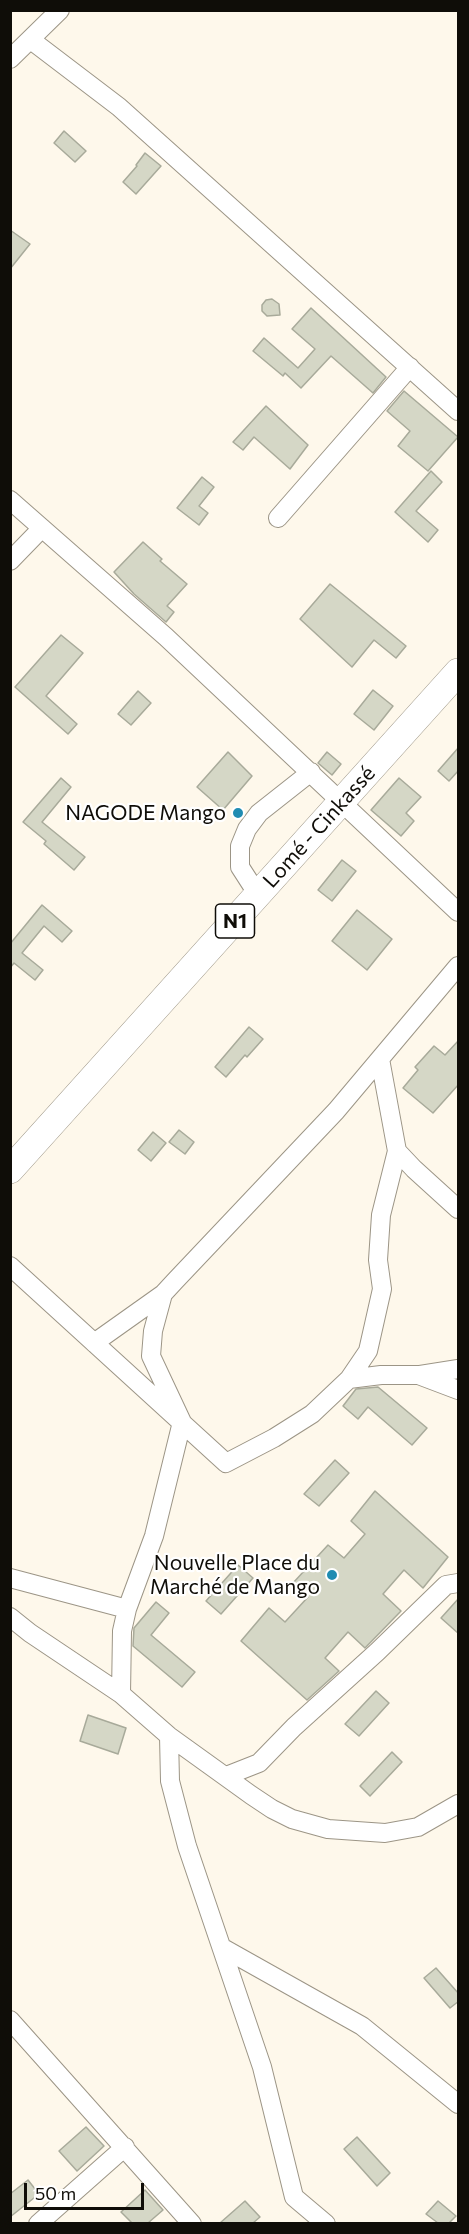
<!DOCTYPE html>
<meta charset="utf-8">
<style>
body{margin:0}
#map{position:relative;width:469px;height:2234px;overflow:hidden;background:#fef8eb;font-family:Commissioner,sans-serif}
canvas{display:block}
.frame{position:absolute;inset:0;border:12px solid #0f0d08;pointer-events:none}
.scale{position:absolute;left:24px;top:2183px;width:120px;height:27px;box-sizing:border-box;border:3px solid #0f0d08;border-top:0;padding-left:8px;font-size:18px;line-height:21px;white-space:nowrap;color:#0f0d08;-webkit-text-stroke:4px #fff;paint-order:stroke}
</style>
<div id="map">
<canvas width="469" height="2234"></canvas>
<div class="frame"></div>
<div class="scale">50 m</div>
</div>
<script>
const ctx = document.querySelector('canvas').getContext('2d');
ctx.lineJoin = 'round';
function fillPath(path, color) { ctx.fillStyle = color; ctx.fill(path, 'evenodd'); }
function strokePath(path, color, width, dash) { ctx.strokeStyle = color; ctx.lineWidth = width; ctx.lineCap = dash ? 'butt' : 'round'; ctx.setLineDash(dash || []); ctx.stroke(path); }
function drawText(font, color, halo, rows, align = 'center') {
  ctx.font = font + ' Commissioner,sans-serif'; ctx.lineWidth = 4.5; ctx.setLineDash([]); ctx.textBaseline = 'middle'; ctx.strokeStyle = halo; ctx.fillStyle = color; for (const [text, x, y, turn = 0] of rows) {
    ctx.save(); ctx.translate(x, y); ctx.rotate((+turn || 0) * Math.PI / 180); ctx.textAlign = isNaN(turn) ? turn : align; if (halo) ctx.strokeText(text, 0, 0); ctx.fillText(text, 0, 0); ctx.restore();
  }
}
const building = new Path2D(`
 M64,131L86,151L75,162L54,143Z
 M145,153L161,166L136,194L123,182L137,166L136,165Z
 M10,230L30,244L10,269Z
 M272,299L279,304L280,315L267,316L262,311V305L266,300Z
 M311,308L386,377L373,393L331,356L301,388L285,373L283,376L253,351L264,338L298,368L315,349L292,329Z
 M404,391L458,437L428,471L398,446L410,431L387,411Z
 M266,406L308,445L290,469L254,437L243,450L233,442Z
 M431,471L442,482L416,511L438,530L428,542L395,512Z
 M202,477L214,487L199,506L208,513L199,525L177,508Z
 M143,542L162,559L160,561L187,584L167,606L174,612L166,622L134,594L114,572Z
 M330,584L406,646L396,658L374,640L352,667L300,619Z
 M61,635L83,653L46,696L77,724L68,734L15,687Z
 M373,690L393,706L374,730L354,714Z
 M138,691L151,703L131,725L118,714Z
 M459,747V770L449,781L438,771Z
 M228,752L252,776L223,810L197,787Z
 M327,752L341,764L332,775L318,763Z
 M61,778L71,787L42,822L85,857L74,870L44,844L46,841L23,822Z
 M399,778L421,797L406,813L414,821L401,836L371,810Z
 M342,860L356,871L332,901L318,890Z
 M42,905L72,931L62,942L44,926L22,953L43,970L35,980L14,963L10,968V944Z
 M357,910L392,939L367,970L332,941Z
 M249,1027L263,1039L247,1057L245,1055L226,1077L215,1067Z
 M459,1040V1084L433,1113L403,1088L418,1070L415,1067L434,1046L445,1055Z
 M179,1130L194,1142L185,1154L169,1142Z
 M153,1132L166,1143L151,1161L138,1150Z
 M378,1387L427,1428L412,1445L368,1407L358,1419L343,1406L356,1389Z
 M335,1460L349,1473L319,1506L304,1494Z
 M375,1491L448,1557L423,1588L404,1570L383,1594L401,1611L365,1648L348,1632L325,1658L339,1671L307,1700L241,1641L269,1608L285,1622L308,1597L293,1583L328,1545L344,1558L365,1534L351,1521Z
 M238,1565L253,1578L221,1614L206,1601Z
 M459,1598V1634L441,1618Z
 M156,1602L169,1613L151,1635L195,1672L182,1687L133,1646L134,1628Z
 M376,1691L389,1703L359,1736L345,1724Z
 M88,1715L126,1728L118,1754L80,1741Z
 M392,1752L402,1762L370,1796L360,1786Z
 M436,1968L459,1994V2001L450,2008L424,1978Z
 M86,2127L104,2146L77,2171L59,2151Z
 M357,2137L390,2173L377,2186L344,2149Z
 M28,2180L39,2194L10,2217V2194Z
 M145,2190L163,2210L148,2223H132L121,2212Z
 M245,2201L260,2217L253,2223H220Z
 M438,2201L456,2216L449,2223H438L426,2214Z`);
fillPath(building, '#d5d7c6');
strokePath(building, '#a8aa9a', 1.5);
const minor = new Path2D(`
 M31,40L119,107L458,411
 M10,59L60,10
 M10,500L166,637L458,912
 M278,518L410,367
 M10,561L42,528
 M258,895L240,867V846L247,829L259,813L311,772
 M397,1151L414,1169L458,1209
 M10,1266L226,1463L274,1438L312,1414L349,1379L368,1351L382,1289L378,1260L381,1215L397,1151L380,1059
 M94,1343L163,1294L175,1281L336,1111L458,966
 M421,1376L458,1390
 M349,1379L381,1375H420L458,1369
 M10,1578L127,1609
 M10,1617L30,1633L121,1694L169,1736L251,1795L272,1809L292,1819L328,1829L385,1833L418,1827L458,1804
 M121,1694L122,1631L127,1609L154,1536L182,1422L151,1356L153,1331L163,1294
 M169,1736L170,1781L187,1846L262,2067L294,2197L326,2224
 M226,1776L259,1763L294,1727L377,1652L446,1585L458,1583
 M223,1948L362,2026L458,2104
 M10,2020L192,2224
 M38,2224L125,2147`);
const highway = new Path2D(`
 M10,1170L458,672`);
strokePath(minor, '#9c9586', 20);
strokePath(highway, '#9c9586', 28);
strokePath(minor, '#fff', 18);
strokePath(highway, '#fff', 27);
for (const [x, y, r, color] of [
 [238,813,6,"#208cb2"],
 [332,1575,6,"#208cb2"]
]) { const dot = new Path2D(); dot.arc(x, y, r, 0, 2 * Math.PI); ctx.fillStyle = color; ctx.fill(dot); strokePath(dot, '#fff', 2); }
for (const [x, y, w] of [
 [235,921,39]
]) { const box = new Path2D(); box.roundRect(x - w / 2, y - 17, w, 34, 4.5); ctx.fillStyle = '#fff'; ctx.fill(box); strokePath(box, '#0f0d08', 1.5); }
drawText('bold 20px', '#0f0d08', null, [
 ["N1",235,921]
]);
drawText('21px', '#0f0d08', '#fff', [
 ["NAGODE Mango",226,813],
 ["Nouvelle Place du",320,1563],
 ["Marché de Mango",320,1587]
], 'right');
drawText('21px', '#0f0d08', '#fff', [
 ["Lomé - Cinkassé",319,827,-48]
]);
</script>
